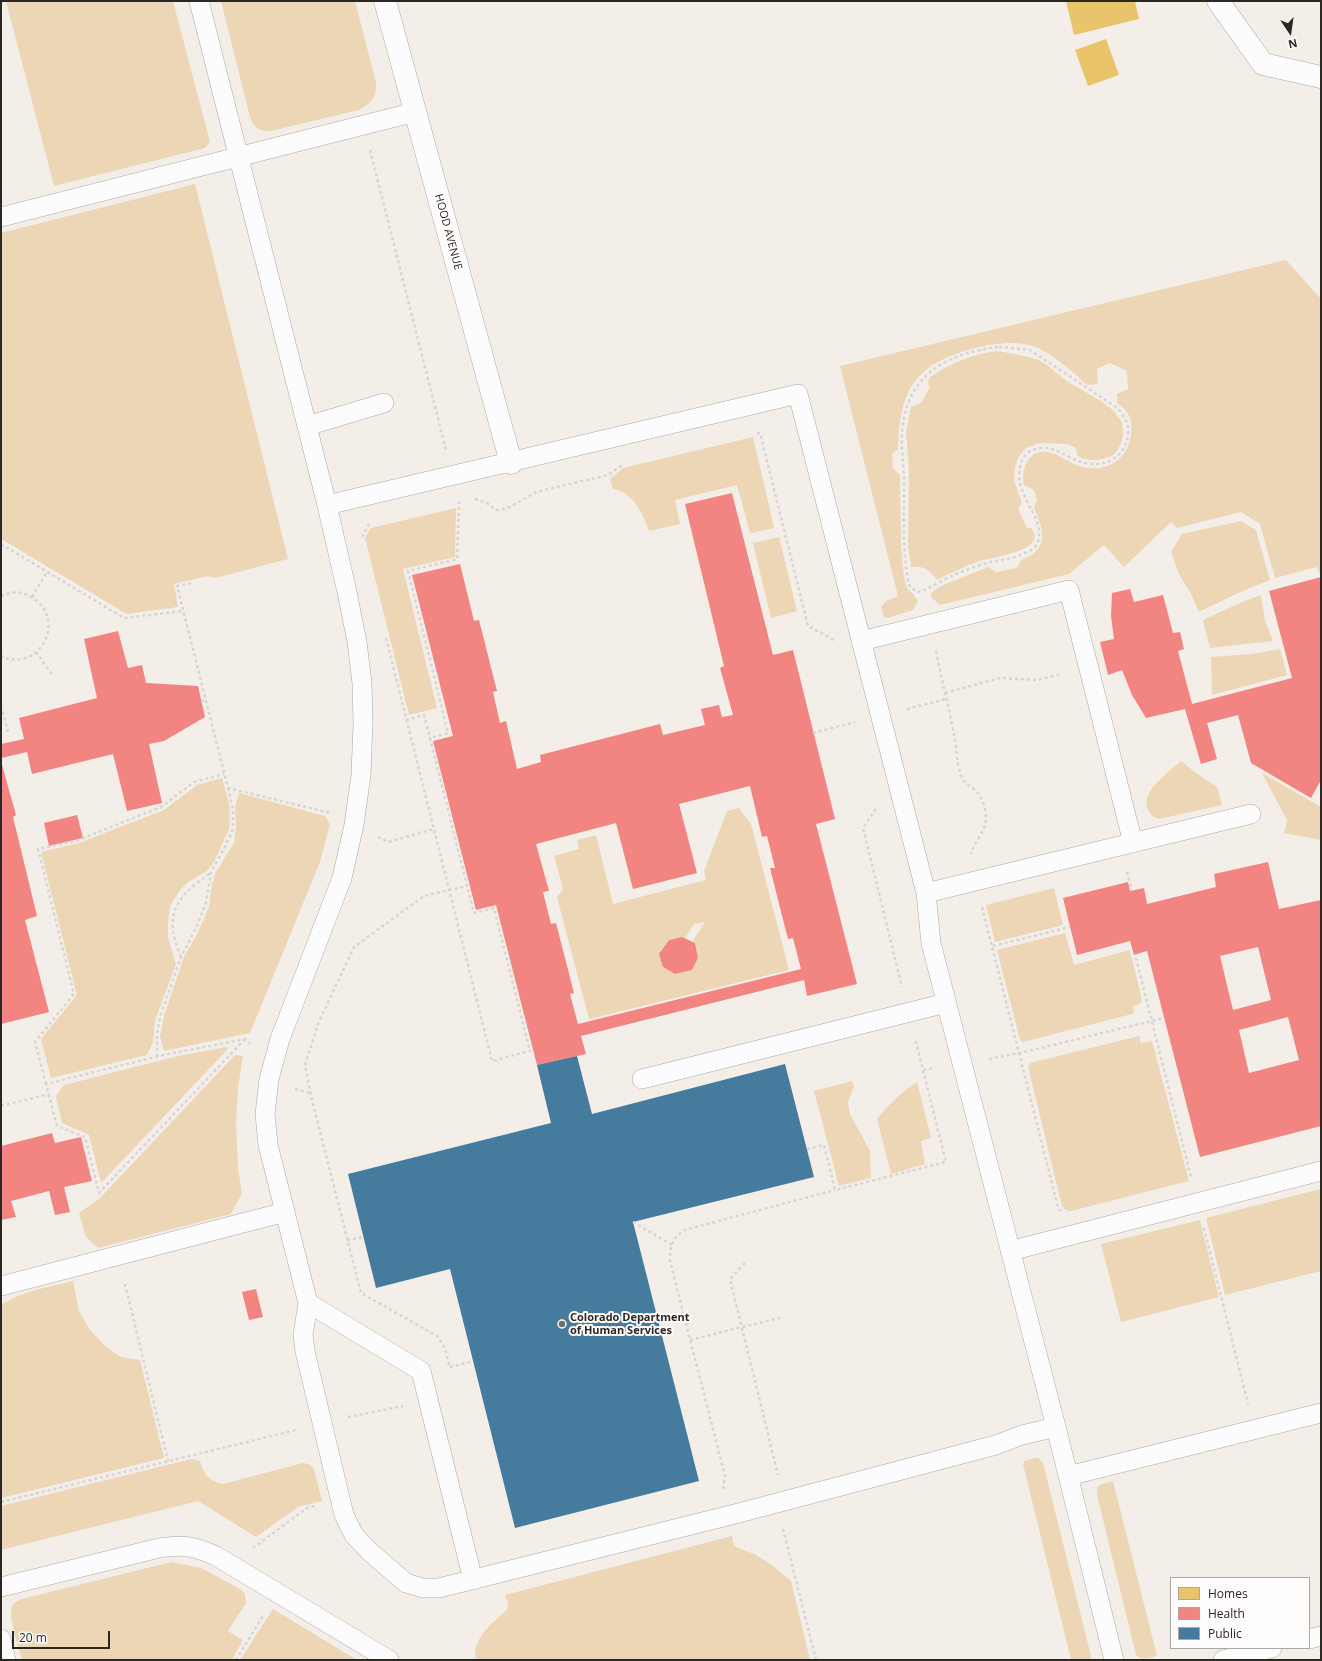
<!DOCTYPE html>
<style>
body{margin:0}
#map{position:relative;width:1322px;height:1661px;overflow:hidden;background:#f3eee8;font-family:"Open Sans",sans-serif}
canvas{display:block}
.frame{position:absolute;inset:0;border:2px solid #2b2824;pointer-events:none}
.legend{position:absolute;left:1170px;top:1577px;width:140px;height:72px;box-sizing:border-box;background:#fffdfb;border:1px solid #aaa8a5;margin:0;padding:5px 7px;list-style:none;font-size:12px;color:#2b2824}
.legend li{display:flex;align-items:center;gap:8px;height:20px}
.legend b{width:20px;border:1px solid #aaa8a5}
.north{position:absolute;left:1270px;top:12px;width:40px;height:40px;-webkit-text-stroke:3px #fffdfb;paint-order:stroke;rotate:167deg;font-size:11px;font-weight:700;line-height:16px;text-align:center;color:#2b2824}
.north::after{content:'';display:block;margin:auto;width:14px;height:18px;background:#2b2824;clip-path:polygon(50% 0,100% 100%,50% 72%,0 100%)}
.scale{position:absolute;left:12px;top:1631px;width:98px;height:18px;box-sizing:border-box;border:2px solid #2b2824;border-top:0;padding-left:5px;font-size:12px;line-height:14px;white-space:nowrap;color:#2b2824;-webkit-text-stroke:3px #fffdfb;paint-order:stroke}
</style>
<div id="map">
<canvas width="1322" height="1661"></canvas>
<div class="frame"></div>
<ul class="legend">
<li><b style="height:11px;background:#e9c46a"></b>Homes</li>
<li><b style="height:11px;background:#f28482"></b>Health</li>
<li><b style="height:11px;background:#457b9d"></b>Public</li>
</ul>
<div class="north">N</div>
<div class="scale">20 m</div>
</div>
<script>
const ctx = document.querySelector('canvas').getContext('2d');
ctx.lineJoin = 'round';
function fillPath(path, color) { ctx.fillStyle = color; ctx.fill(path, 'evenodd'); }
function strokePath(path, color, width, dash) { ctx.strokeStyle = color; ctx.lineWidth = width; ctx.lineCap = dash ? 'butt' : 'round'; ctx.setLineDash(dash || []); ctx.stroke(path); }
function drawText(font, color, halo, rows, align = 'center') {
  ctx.font = font + ' "Open Sans",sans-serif'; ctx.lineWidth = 4; ctx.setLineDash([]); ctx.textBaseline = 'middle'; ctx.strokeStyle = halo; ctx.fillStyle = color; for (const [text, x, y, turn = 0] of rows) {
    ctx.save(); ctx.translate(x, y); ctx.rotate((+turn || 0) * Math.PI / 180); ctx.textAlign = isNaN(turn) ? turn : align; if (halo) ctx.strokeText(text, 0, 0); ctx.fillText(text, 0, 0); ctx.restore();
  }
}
fillPath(new Path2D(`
 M6,1H173L210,142L205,148L54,186Z
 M221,1H355L376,83C377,96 371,104 359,110L271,131C260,132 254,128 250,117Z
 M195,184L288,559L215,578L208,576L174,584L178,607L127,614L1,539V233Z
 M1286,260L1321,299V574H1320L1317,567L1275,578L1260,524L1241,512L1177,528L1171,522L1124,567L1104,545L1069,574L940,605L931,597V593L941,586L988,567L996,572L1017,568C1023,555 1024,561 1033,554C1049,541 1041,524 1034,508L1037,500L1034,490L1024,485C1021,469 1028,449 1048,452C1058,454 1067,461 1076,465C1103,475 1128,462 1131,434C1133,418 1129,412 1117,403V394L1128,389L1127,371L1110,363L1097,369L1098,384L1087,385C1071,371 1053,353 1032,346C1015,340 993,344 975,348C915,364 900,388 898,449L892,454L893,469L900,475L901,547L904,577L907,588L913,594L918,601L913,610L888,618L884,617L881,607L886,601L898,596L840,366Z
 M996,351C1010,353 1024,355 1038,360C1048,364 1058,375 1067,381C1081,390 1096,397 1109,407C1113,410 1118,416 1121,421C1125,431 1123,443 1116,452C1109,461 1086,463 1077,455L1076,448L1068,444L1039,443L1026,448L1019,456L1015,467L1014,481L1022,502L1018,509L1027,528H1031C1050,551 991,557 980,561C965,566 951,573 937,580C928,569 925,566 911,567L908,546L909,470L906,432L911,407L921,403L930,387L928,382L930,377C951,363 971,355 996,351Z
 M753,437L774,528L750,533L737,485L675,500L680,524L649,531C643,513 633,492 613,489L610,479L623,468Z
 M456,508L455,557L403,569L437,708L409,715L365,538L371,528Z
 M1241,521L1256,530L1270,580L1238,593L1199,612L1191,594L1179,574L1171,552L1182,534Z
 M779,537L797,611L771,618L753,543Z
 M1261,595L1265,621L1273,641L1210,648L1203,620L1240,603Z
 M1280,649L1287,675L1212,695L1211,657L1251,654Z
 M1181,761L1196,773L1217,787L1222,805L1159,819C1153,817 1149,814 1147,807C1143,789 1169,772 1181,761Z
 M1262,773L1319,806L1321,805V840L1284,833L1287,820Z
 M222,778L229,803L230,816L229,829L214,862L207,871L188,882L180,890L170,906L168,923V938L176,964L155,1021L153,1042L147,1055L51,1078L41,1039L77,995L41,852L79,843L164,810L197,785Z
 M239,793L325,816L330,824L320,862L250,1033L164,1051L160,1037L164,1016L184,957L198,932L209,907L212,884L216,872L234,843L236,827L235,807Z
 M739,808L751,824L789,970L589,1019L557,897L563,889L554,856L579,849L577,840L596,835L613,904L706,880L704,871L727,811ZM705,922L692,942L695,943L698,958L692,970L675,974L663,967L660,954L669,940L681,937L685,938L694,924Z
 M1054,888L1063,925L995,942L986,905Z
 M1065,933L1074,965L1130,950L1142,1000L1140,1004L1133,1006L1134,1012L1132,1014L1023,1042L1020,1040L997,950Z
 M1139,1036L1141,1043L1152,1041L1189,1181L1071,1211L1066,1210L1062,1206L1028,1067L1030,1063Z
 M227,1047V1050L101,1183L89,1135L62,1123L56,1096L64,1085L178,1056Z
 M235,1055L243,1056L238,1088L236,1122L238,1168L242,1193L231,1214L98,1248L86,1237L79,1213L99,1199Z
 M852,1081L854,1086L848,1102L850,1114L870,1151L871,1178L839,1186L814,1091Z
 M917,1082L931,1138L921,1141L925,1164L891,1174L877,1119C889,1104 901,1093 917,1082Z
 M1321,1189V1271L1225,1295L1206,1218Z
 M1200,1220L1219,1297L1121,1322L1101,1244Z
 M73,1281L79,1311L90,1330L106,1347L121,1357L140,1360L164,1458L1,1498V1305C22,1291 49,1287 73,1281Z
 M1035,1458H1039L1043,1463L1092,1660H1071L1023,1464L1025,1461Z
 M191,1459L200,1461C204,1475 209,1481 223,1484L303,1463C308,1464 310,1464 314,1469L322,1501L298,1507L256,1537L198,1501L1,1550V1506Z
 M1113,1481L1157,1656C1148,1658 1142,1661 1136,1655L1097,1495V1488L1099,1485Z
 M732,1536L734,1546L756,1555L772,1565L791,1581L810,1660H476C472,1642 487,1627 499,1617C502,1614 507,1611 508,1607C509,1603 506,1599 505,1595Z
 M171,1562L201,1568L242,1590L245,1594L246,1603L228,1631L243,1640L232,1660H22C19,1650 8,1615 12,1607C13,1603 18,1601 22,1599Z
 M273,1609L357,1660H240Z`), '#ecd6b6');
fillPath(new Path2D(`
 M1066,1H1135L1139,19L1074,35Z
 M1106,39L1119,75L1088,86L1075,50Z`), '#e9c46a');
fillPath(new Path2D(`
 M732,493L773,655L793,650L835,819L816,824L857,984L807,996L804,980L581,1036L586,1054L537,1065L496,905L476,910L433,741L453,736L412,575L460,564L474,621L479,620L497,691L493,692L500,723L506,721L517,769L541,762L540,755L660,724L663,735L705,725L701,709L719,705L722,717L733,715L720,668L724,666L685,504ZM750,786L762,837L767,836L775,868H770L788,939L793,938L801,969L578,1024L570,994L574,993L556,923L551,924L543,892L549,891L536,844L616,823L633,889L697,873L679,804Z
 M1321,577V780L1311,798L1251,763L1238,715L1207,723L1217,759L1201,764L1185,709L1146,718L1132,695L1122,670L1108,675L1100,642L1114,639L1111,616L1112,593L1130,589L1134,602L1163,595L1173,633L1180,632L1184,649L1178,651L1192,704L1292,678L1269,591Z
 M118,631L128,668L142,665L146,683L198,686L205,717L164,741L149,744L162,803L127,811L113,754L32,774L27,752L1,758V744L24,739L19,718L97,698L84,639Z
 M1,761L16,815L13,817L37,916L25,920L49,1012L1,1024Z
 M77,815L83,838L49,846L44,823Z
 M1268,862L1279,909L1321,900V1126L1200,1157L1147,951L1134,955L1130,941L1077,955L1063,898L1128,882L1130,891L1144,888L1147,904L1216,887L1214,874ZM1258,947L1271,1000L1233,1010L1220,956ZM1288,1017L1299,1060L1249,1073L1239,1030Z
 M682,937L695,943L698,958L692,970L675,974L663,967L659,954L669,940Z
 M52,1133L55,1143L81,1137L92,1181L64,1187L70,1212L55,1215L49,1191L11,1201L16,1217L1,1220V1146Z
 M256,1289L263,1317L249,1320L242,1292Z`), '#f28482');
fillPath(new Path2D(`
 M577,1056L592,1114L785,1064L814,1177L633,1222L699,1481L515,1528L450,1269L376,1288L348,1174L551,1123L537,1065Z`), '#457b9d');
const lane = new Path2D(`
 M199,1L327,505L347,592L357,642L362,683L363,723L361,775L354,825L342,878L280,1039L269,1079L265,1114L268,1145L308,1303L303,1335L305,1351L344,1515L354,1535L369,1551L406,1583L423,1588H439L735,1514L996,1445L1022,1435L1056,1427
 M1,217L415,112
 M307,426L384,403
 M327,505L798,394L926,893L931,943L1056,1427L1114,1660
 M861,641L1069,590L1133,843
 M926,893L1251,814
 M642,1079L946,1003
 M1010,1251L1321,1171
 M1,1286L285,1212
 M308,1303L421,1371L473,1580
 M1068,1476L1321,1413
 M1,1587L159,1548C184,1544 193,1546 216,1556L389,1660
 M1,1639L6,1660
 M1309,1639L1321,1636
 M1223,1660L1272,1648`);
const street = new Path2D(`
 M385,1L511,463`);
const secondary = new Path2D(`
 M1218,1L1263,64L1321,77`);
strokePath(lane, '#aca8a3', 20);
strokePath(street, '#aca8a3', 23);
strokePath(secondary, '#aca8a3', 23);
strokePath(new Path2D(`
 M370,150L446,450
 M999,347L1030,350L1116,407C1123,413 1129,423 1128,434C1126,459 1101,470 1078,461C1063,455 1050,443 1033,450C1027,452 1023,457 1021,463C1011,494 1046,517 1038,541C1036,547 1031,551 1025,553C1013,559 999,560 987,563C964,569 943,580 923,591L917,592L909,585C902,552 904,518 904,485C904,467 901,450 902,433C906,375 946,353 999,347Z
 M757,433H760L808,626L834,640
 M475,499L487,503L496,510H501L510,507L536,492L608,475L622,465
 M459,501L457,559L408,571L448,733L430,738L474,913L494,908L530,1051
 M362,537L369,524
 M1,544L124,618L183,611
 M191,583L177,586L228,788L330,813
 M1,596C12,591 23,591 33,598C68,621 38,674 1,656
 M32,597L47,572
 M386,638L492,1061L533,1050
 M936,651C942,681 950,711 955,741C957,753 957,764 961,775C964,783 969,785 975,790C982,796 986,809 986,818C986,832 974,841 971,854
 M36,652L53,676
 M945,693L1000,678L1037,680L1062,674
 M201,701L206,700
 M1,706L8,732
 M907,709L946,699
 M406,720L424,715L430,738
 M813,733L855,722
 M876,809L863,828L902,987
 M378,837L388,842L434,829
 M1127,872L1132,891
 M982,907L1058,1207L1061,1211
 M993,946L1070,927
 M181,957C163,915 175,897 211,873
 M1136,958L1191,1177
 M245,1039L99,1193L85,1137L57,1126L46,1084L163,1055L245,1039L251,1044
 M157,1057V1034L160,1017L181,957L196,928L206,903L211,872L225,847L233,829V809L228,788
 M989,1059L1020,1053L1164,1018
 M923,1070L935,1068
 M46,1084L35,1042L74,994L38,849L76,841L161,807L194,782L224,774
 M295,1089L310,1093
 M1,1106L49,1094
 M807,1149L824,1145L835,1190L946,1162L915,1038
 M633,1222L672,1245
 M1204,1228L1248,1404
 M347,1240L364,1237
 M745,1263L730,1279L778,1475
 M125,1284L168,1461
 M690,1340L783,1317
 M449,1365L445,1348L437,1336L361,1293L312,1100L305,1065L318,1024L354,947L424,896L467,886
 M450,1367L473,1361
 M348,1417L403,1406
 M723,1489L725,1476L670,1261C670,1245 672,1238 685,1230L835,1190
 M1,1502L296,1430
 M783,1529L816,1660
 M253,1548L307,1508L315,1506
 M236,1660L263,1616`), '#d6d5d4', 2.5, [3, 3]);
strokePath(lane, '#fdfcfc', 19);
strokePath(street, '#fdfcfc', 22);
strokePath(secondary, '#fdfcfc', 22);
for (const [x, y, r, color] of [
 [562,1324,4,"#716d69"]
]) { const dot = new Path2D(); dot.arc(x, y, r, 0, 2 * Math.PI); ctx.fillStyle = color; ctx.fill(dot); strokePath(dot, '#fffdfb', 1.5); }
drawText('11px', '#2b2824', '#fffdfb', [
 ["HOOD AVENUE",448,232,75]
]);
drawText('bold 11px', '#2b2824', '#fffdfb', [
 ["Colorado Department",570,1318],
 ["of Human Services",570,1331]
], 'left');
</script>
